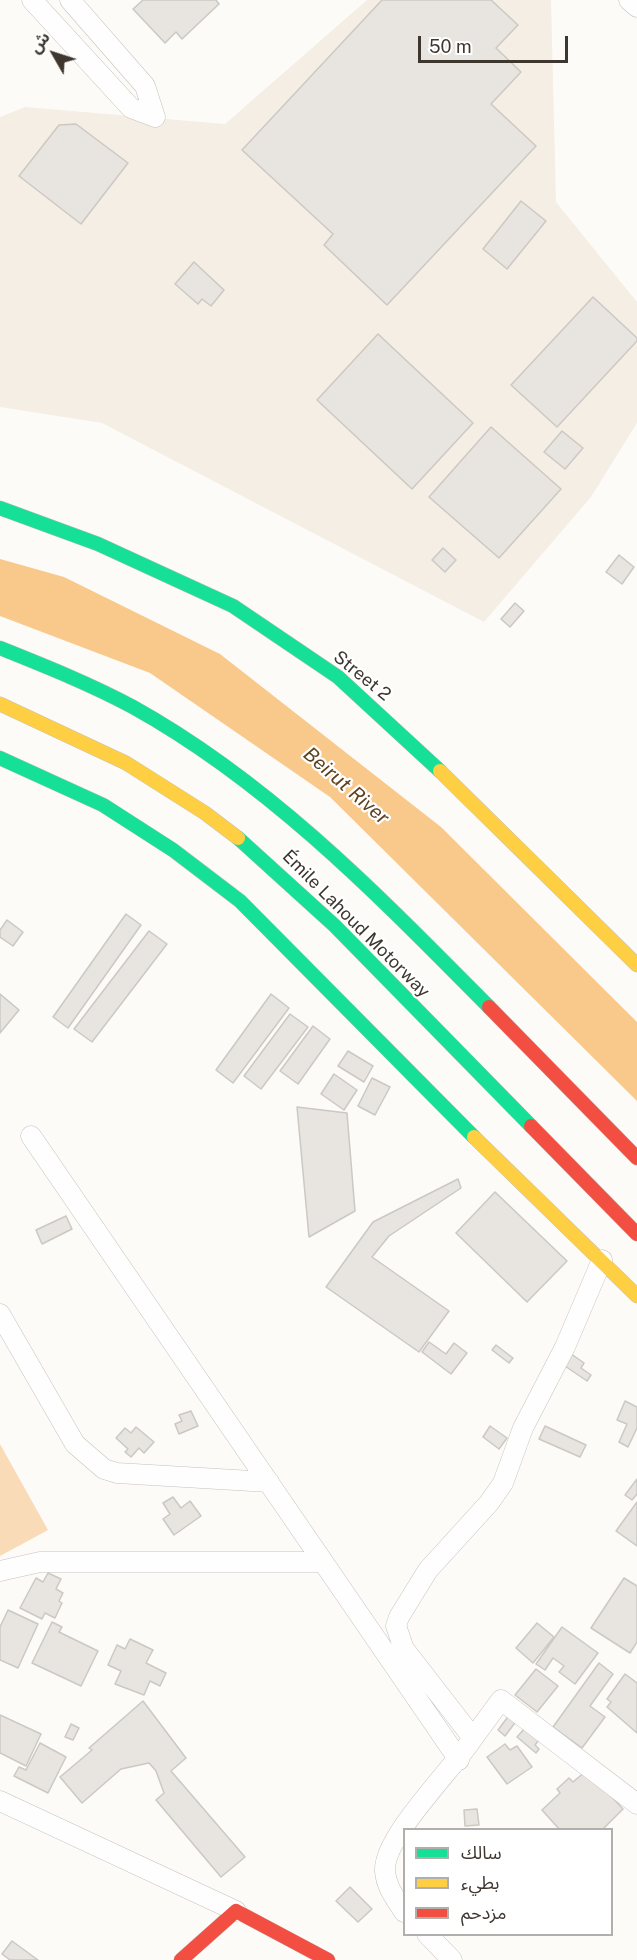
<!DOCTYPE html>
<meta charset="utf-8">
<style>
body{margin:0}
#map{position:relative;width:637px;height:1960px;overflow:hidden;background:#fdfbf8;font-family:"Public Sans","Noto Sans Arabic",sans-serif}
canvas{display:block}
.legend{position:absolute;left:403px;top:1828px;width:210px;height:108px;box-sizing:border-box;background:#fff;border:2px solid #b1afac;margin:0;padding:8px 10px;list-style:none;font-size:18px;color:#3d3730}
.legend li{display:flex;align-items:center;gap:12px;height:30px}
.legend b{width:30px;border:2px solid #b1afac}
.north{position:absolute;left:24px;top:24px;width:60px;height:60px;-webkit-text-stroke:4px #fff;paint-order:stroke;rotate:309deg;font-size:16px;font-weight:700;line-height:24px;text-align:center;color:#3d3730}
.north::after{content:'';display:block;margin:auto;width:21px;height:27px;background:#3d3730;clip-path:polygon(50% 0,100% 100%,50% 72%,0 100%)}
.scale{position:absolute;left:418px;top:36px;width:150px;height:27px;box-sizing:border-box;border:3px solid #3d3730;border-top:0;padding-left:8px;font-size:18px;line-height:21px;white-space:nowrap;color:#3d3730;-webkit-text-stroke:4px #fff;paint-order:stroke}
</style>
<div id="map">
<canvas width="637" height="1960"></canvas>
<ul class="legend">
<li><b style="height:8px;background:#16e098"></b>سالك</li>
<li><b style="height:8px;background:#ffcf43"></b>بطيء</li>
<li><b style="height:8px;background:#f24e42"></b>مزدحم</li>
</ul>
<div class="north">ش</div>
<div class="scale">50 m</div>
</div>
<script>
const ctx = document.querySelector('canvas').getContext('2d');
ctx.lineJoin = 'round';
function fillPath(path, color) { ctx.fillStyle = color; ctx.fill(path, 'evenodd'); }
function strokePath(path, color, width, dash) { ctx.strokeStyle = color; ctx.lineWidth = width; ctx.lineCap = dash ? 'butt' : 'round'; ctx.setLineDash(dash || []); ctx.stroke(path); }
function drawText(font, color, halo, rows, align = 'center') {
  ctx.font = font + ' "Public Sans",sans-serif'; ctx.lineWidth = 4.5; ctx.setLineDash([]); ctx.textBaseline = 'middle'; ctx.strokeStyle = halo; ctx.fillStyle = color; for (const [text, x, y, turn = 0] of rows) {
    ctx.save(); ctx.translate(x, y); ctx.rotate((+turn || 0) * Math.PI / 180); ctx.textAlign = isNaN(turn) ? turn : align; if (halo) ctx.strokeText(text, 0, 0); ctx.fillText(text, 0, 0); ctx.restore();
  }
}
fillPath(new Path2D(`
 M367,0H551L556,202L637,302V423L591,497L484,622L102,423L0,407V117L25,107L225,124Z`), '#f5eee4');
fillPath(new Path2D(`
 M0,1444L48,1530L0,1556Z`), '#f9dbb7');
fillPath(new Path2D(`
 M0,559L64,577L220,654L441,827L637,1022V1101L330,797L150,673L0,616Z`), '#f9c98c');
const building = new Path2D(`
 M143,0H216L219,4L182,39L176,32L165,43L133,9Z
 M382,0H491L518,25L496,48L521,72L491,104L536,146L387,305L324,245L333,234L242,150Z
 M76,124L128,163L81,224L19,176L59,125Z
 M521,201L546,221L507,269L483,249Z
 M194,262L224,290L211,306L202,299L198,304L175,284Z
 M593,297L637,338V341L557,427L511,385Z
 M378,334L473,423L412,489L317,400Z
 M491,427L561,489L499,558L429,497Z
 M562,431L583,448L565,469L544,452Z
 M443,548L456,560L445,572L432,560Z
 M619,555L634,567L622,584L606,572Z
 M515,603L524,611L510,627L501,619Z
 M126,914L141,925L68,1028L53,1017Z
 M7,920L23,932L13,946L0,937V930Z
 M149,931L167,944L92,1042L74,1029Z
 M0,994L19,1010L0,1033Z
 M271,994L289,1008L233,1083L216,1070Z
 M290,1014L308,1027L261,1089L244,1076Z
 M313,1026L330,1039L298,1084L280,1071Z
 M348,1051L373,1066L364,1082L338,1066Z
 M334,1074L357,1090L344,1110L321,1094Z
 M372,1078L390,1087L375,1115L358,1106Z
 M297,1107L347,1113L355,1211L309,1237Z
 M458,1179L461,1188L389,1236L372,1257L449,1311L419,1352L326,1287L373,1222Z
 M495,1192L567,1261L527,1302L456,1233Z
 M66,1216L72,1229L42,1244L36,1230Z
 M429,1342L446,1354L454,1343L467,1353L451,1374L422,1352Z
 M496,1345L513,1358L509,1363L492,1350Z
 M570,1353L584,1363L581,1368L591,1375L587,1381L562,1364Z
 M625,1401L637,1407V1428L628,1447L619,1442L627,1424L617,1420Z
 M191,1411L198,1426L179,1434L175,1424L182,1421L179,1415Z
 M490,1426L507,1438L499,1449L483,1437Z
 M545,1426L586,1445L580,1457L539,1439Z
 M136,1427L154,1442L144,1453L139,1448L131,1457L125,1452L128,1449L116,1438L125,1428L131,1433Z
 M637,1479V1494L632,1500L625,1495Z
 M173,1497L181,1508L190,1501L201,1516L174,1535L163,1519L170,1514L163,1503Z
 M637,1502V1546L616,1531Z
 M48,1573L61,1579L56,1589L63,1593L59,1601L62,1603L55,1618L45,1613L42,1619L20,1608L36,1578L43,1582Z
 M624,1578L637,1586V1642L630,1653L591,1628Z
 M8,1610L38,1624L18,1668L0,1660V1627Z
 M52,1622L62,1627L59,1632L98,1651L81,1686L32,1663Z
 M537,1623L554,1637L533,1663L516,1648Z
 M562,1627L598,1653L575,1684L559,1672L564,1666L553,1658L545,1670L536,1664Z
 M130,1639L153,1650L146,1663L166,1673L160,1686L150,1681L144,1695L115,1684L121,1671L108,1665L117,1645L125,1649Z
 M599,1663L613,1674L590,1706L605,1717L582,1748L553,1727Z
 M536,1669L558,1686L537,1712L515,1695Z
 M625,1674L637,1683V1733L607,1707L611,1702L607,1699Z
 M143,1701L186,1758L171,1771L245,1857L221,1877L156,1800L164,1793L156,1771L149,1763L121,1769L82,1803L60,1777L92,1750L89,1748Z
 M510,1714L517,1720L505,1736L498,1730Z
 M0,1715L41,1734L26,1766L0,1753Z
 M71,1724L79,1728L73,1740L65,1737Z
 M525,1728L539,1740L535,1745L539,1749L536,1753L517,1737Z
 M40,1743L66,1757L48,1793L14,1776L19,1767L26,1770Z
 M505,1744L510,1750L517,1746L532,1767L507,1784L487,1757Z
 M587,1770L623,1809L602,1830H560L542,1810L560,1793L557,1789L569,1778L573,1782Z
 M477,1809L479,1825L465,1826L464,1810Z
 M350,1887L372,1909L358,1922L336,1901Z
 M12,1941L38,1960H10L2,1954Z`);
fillPath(building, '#e8e4df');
strokePath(building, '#ccc8c3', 1.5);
const street = new Path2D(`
 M32,0L131,108L155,117
 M70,0L145,86L155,117
 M629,0L637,7
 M31,1136L459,1760
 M0,1314L75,1444L104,1469L117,1473L269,1482
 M0,1571L40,1562H323
 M473,1738L501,1700L637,1804
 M0,1801L236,1911
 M404,1912C396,1899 386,1887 385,1871C383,1837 453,1769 473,1738L404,1649L396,1626L399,1617L428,1570L489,1503L503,1483L523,1428L565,1347L602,1260
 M427,1934L452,1960`);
const fast = new Path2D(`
 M0,508L98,544L233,606L338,677L440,771
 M0,648C45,666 90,684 133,707C270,783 380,897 489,1007
 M0,758L103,805L173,850L240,901L474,1137
 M238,838L335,926L531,1126`);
const slow = new Path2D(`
 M0,704L126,763L205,813L238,838
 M440,771L637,965
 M474,1137L637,1296`);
const jam = new Path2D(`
 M489,1007L637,1158
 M531,1126L637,1234
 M181,1960L236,1911L328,1960`);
strokePath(street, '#c5c1bd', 21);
strokePath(fast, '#c5c1bd', 15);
strokePath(slow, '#c5c1bd', 15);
strokePath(jam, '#c5c1bd', 15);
strokePath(street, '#fffefe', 20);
strokePath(fast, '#16e098', 14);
strokePath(slow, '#ffcf43', 14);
strokePath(jam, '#f24e42', 14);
drawText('18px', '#3d3730', '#fff', [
 ["Street 2",362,676,39],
 ["Émile Lahoud Motorway",356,924,45]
]);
drawText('italic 20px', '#5e421f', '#fff', [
 ["Beirut River",346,786,41]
]);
</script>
